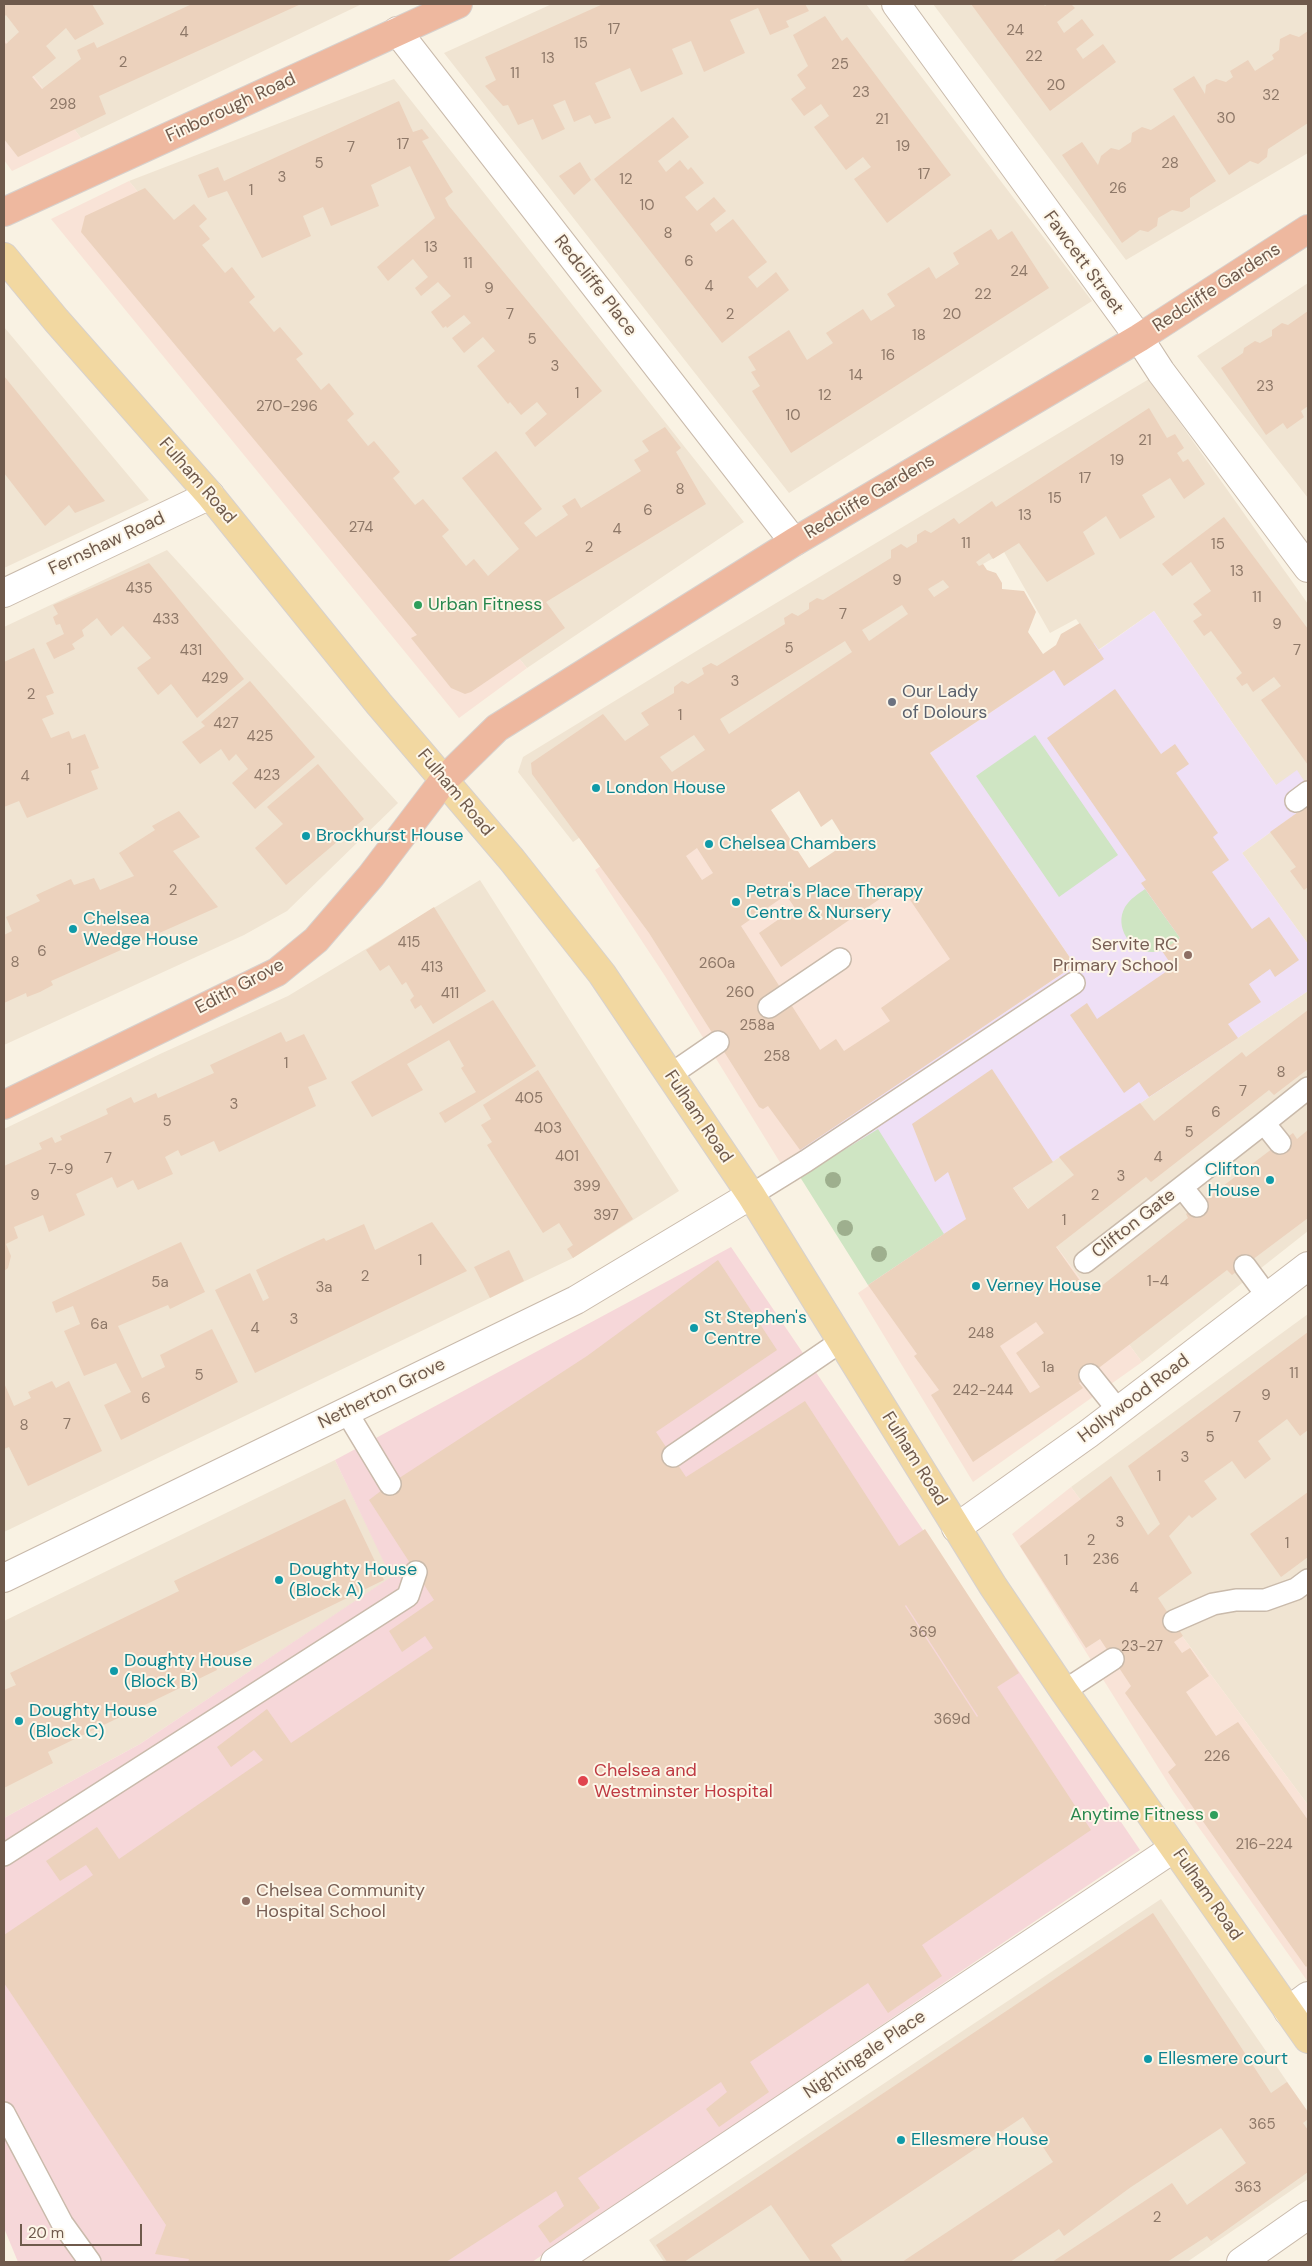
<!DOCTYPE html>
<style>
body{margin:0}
#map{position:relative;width:1312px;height:2266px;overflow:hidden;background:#f9f2e3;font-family:"DM Sans",sans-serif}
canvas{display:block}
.frame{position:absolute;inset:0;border:5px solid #6f5a4c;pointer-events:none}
.scale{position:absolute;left:20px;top:2224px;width:122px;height:22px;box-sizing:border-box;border:2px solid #6f5a4c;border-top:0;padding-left:6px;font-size:15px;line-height:18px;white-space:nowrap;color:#6f5a4c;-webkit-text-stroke:4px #fdf6e8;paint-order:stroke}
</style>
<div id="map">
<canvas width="1312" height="2266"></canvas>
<div class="frame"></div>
<div class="scale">20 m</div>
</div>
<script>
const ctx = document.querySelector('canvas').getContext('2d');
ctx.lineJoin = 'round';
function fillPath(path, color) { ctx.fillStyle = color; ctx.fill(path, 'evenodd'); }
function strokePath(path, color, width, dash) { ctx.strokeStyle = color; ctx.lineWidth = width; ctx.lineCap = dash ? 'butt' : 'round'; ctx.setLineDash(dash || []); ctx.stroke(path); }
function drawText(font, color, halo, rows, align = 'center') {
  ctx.font = font + ' "DM Sans",sans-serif'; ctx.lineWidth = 4; ctx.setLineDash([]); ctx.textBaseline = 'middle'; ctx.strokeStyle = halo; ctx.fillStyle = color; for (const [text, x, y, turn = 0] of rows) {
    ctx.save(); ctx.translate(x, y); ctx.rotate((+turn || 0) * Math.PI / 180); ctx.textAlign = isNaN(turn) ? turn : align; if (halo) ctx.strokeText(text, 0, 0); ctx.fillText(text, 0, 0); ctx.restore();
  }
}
fillPath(new Path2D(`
 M4,4H362L81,138L4,38Z
 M552,4H866L1092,301L789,493L444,53Z
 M933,4H1308V153L1126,260Z
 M394,79L744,522L527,668L129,181Z
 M1308,283V498L1197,356Z
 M4,327L149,500L4,568Z
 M1149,379L1308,604V787L1276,785L1154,611L1098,650L1076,619L1050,633L1004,552L983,564L573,842L518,772L523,757L703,647Z
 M167,550L398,803L287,911L244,935L4,1045V627Z
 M1308,805V944L1242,853Z
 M480,880L679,1191L573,1258L4,1532V1129L160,1054L288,996Z
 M1308,991V1231L1142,1362L1013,1188Z
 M1308,1314V1805L1071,1487Z
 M335,1460L392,1577L140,1744L4,1818V1621Z
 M1161,1899L1308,2112V2179L1187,2262H664L649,2240Z`), '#f0e4d2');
fillPath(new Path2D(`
 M4,38L81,138L12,171L4,160Z
 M129,181L527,668L459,718L51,219Z
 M744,770L823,889L960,798L1075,965L781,1164L665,976L595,870Z
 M1013,1188L1142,1362L973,1482L858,1293Z
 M1071,1487L1308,1805V1982L1173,1791L1012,1534Z`), '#f9e3d7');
fillPath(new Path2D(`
 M1154,611L1276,785L1297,770L1308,787V805L1242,853L1308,944V991L868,1285L800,1150L1075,965L930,753L1094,643L1099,650Z`), '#efe0f6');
fillPath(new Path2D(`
 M731,1247L1140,1850L532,2262H18L4,2228V1818L140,1744L391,1577L335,1460Z`), '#f6d7d9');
fillPath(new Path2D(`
 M1035,735L1118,855L1059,897L976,776Z
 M1145,889L1180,938C1174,943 1167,950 1160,951C1136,958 1112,930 1125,907C1130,899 1138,894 1145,889Z
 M878,1129L944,1234L868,1285L800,1177Z`), '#cfe5c3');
fillPath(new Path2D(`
 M4,4H92L104,24L75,40L66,28L46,46L56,58L32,77L42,89L81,59L77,50L94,42L97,48L192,4H301L99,96L106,114L18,157L4,139V41L6,44L19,32L6,15L4,17Z
 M603,4H805L809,11L786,21L789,27L770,35L758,8L730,20L745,53L704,72L691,41L672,49L683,74L641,92L630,68L595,83L611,118L595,124L590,115L574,122L565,100L553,105L565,129L542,140L533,119L518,125L508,105L503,106L485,86L496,80L485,57Z
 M971,4H1043L1045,6L1048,4H1071L1075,8L1057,22L1064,33L1082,19L1094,35L1076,49L1083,59L1103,44L1116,62L1050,111Z
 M825,16L842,41L847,37L951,175L887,223L854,179L871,167L863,157L846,170L814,127L829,116L821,104L804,116L791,99L806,88L797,75L808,66L793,35Z
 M1308,31V123L1268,149L1267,157L1258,164L1250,161L1229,175L1173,89L1194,76L1205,94L1206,85L1216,79L1226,82L1233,77L1230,71L1248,60L1255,71L1274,59L1272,55L1279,50L1280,39L1290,34L1299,37Z
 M399,101L413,132L422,129L429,138L422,141L453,192L445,198L449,206L602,391L535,447L525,433L547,414L537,402L521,415L510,402L508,404L477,366L495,351L483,337L464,353L452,338L471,323L464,315L447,328L446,326L443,328L431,312L451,296L438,282L421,296L415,288L428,277L413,259L388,281L377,267L435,218L410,166L371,185L379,206L331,226L323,207L303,216L311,236L262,258L227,191L208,198L198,175L218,167L224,181Z
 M1174,115L1216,181L1190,198V207L1182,212L1172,210L1158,218L1157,226L1148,232L1140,230L1122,243L1062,155L1082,142L1098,165L1101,156L1111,148L1119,150L1131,142L1132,133L1142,127L1151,130Z
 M673,117L689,137L658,161L666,172L680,160L688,170L691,167L704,183L685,197L697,211L714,197L726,211L710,224L716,232L733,219L767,262L748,277L757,288L776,272L789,290L722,343L594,179Z
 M580,162L591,180L574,195L559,176Z
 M145,188L174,220L194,204L207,219L199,226L210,239L202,245L225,273L232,267L255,297L249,302L274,332L280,327L303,354L296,359L321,390L329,383L354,414L347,420L368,446L374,441L400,472L393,478L415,505L423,499L449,530L442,536L466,566L474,559L488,576L519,549L462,478L496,451L542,509L524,523L536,537L568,515L562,506L575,498L581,508L641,471L634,460L649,451L642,441L665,427L681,448L676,452L706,504L546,602L565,628L471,692L465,694L451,688L411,638L417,635L81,232L85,216Z
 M991,229L998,240L1012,231L1049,288L791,453L752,391L760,386L751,372L756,370L748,357L789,330L807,360L833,343L826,333L863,309L871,321L895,306L887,294L929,267L936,279L959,264L953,253Z
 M1308,311V406L1301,411L1304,417L1287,429L1283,423L1266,435L1221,368L1243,353L1244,348L1255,341L1260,343L1272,336V330L1282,323L1288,325Z
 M4,376L105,501L75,513L69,505L45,526L4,473Z
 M1149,408L1167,438L1175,434L1184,448L1177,453L1183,462L1188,459L1205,484L1184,499L1170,478L1142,495L1155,517L1120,539L1106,516L1083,532L1095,554L1047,582L1019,543L993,559L989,553L976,562L979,566L983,564L987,570L996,573L1002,583V589L1024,591L1036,612L1028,632L1043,654L1056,645L1061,634L1080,623L1104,659L1064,686L1054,670L930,753L1075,965L800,1150L768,1106L763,1109L759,1107L649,933L532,774L531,763L603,714L625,741L649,725L641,713L674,693V687L682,681L688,684L704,674L702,668L711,663L717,666L785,624L784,618L792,613L798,616L809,609V603L817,598L823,600L891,558V550L901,544L907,548L917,542V535L925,530L931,533L954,518L959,524L992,501L996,507ZM943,580L949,587L934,597L928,589ZM902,605L908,614L869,641L862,630ZM845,641L852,652L729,734L720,719ZM694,735L705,750L672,772L660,757ZM799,791L821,827L832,819L847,843L809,868L771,810ZM697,848L713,873L702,880L686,856ZM900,885L950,959L881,1008L890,1021L844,1051L836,1039L820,1050L741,926L786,895L795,908L759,933L781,967Z
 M1224,517L1308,629V765L1261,700L1281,686L1274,677L1253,692L1247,683L1242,686L1236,678L1242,673L1211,631L1204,636L1193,621L1202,615L1193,604L1211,591L1191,562L1172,576L1162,564Z
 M149,563L244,679L197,718L171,684L158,695L137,668L151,658L123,626L111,636L97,618L82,630L84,636L72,644L75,649L54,659L46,643L64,634L60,624L56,625L53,617L58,614L53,605Z
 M34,648L54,693L46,696L54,714L42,719L51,738L69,731L72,739L85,734L99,768L91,771L98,789L27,818L19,801L4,807V662Z
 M250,681L315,757L255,809L232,783L248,769L236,754L229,761L221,749L200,764L182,742L205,726L201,722Z
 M1115,689L1161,754L1175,744L1189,764L1176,773L1218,833L1213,837L1229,860L1212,872L1252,929L1269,917L1299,960L1275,977L1270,969L1249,984L1261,1002L1228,1024L1238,1038L1149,1097L1139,1082L1124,1093L1070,1015L1087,1003L1097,1019L1173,967L1162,951L1180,938L1141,883L1146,880L1047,738Z
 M318,764L364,819L286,885L255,848L283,824L267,807Z
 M1308,805V887L1304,890L1290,871L1296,867L1270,832Z
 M179,811L200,837L173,851L218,907L51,981L53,985L40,992L27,997L26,993L4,1003V935L12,931L6,917L40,901L36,895L71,879L74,885L94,878L100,890L134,876L119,853L155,830L152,826Z
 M434,907L486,991L433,1024L421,1005L415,1009L410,1000L414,996L406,982L402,985L389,965L380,971L366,950Z
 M493,1000L536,1066L445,1123L439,1113L476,1092L461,1068L464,1066L449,1040L407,1064L423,1090L372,1117L351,1082Z
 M1308,1010V1069L1274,1095L1269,1090L1151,1182L1146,1177L1056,1247L1090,1295L1188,1218L1186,1214L1293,1133L1297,1139L1308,1130V1218L1232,1275L1227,1270L1079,1383L1083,1388L973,1462L931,1395L939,1390L914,1356L917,1354L868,1285L966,1219L948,1172L935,1182L912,1124L992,1069L1053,1162L1013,1188L1028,1209L1074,1175L1059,1157L1140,1103L1154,1121L1242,1052L1246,1057ZM1036,1322L1044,1333L1016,1353L1040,1387L1030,1393L1000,1346Z
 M281,1032L286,1042L304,1034L327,1079L308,1087L316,1106L219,1152L214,1141L181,1156L178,1150L165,1157L173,1174L138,1190L133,1180L117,1188L112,1177L76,1194L85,1215L49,1232L43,1215L14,1227L18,1238L6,1244L11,1256L8,1268L4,1271V1166L42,1149L39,1143L52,1137L55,1143L62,1140L60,1136L108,1114L106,1109L131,1097L134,1103L156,1093L158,1098L214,1073L210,1065Z
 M538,1070L633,1219L573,1258L567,1249L573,1245L559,1223L543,1233L487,1145L492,1142L481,1125L491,1119L483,1105Z
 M432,1222L467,1271L255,1373L215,1290L250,1273L263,1301L269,1298L256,1270L285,1256L324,1238L326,1241L364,1224L375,1250Z
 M181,1242L205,1292L170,1309L168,1305L118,1326L142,1378L165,1367L160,1355L212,1329L238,1382L121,1440L104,1405L131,1392L116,1363L84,1376L64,1331L80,1324L73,1306L56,1313L52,1302Z
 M509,1250L524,1281L490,1298L474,1267Z
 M718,1260L777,1350L656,1432L686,1477L805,1401L899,1546L925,1529L1019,1673L997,1687L1091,1830L922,1945L942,1976L888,2013L868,1983L750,2062L769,2092L719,2127L706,2109L727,2092L721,2082L578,2178L600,2208L550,2243L538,2226L564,2206L556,2191L446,2262H188L189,2259L155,2254L166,2225L4,1983V1935L93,1875L86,1865L60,1881L46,1861L97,1827L119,1859L263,1760L254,1750L231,1767L217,1747L267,1709L291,1743L433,1648L425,1636L402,1652L389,1631L434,1600L369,1500L390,1484L587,1356ZM906,1605L978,1716L977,1717L905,1606Z
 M1308,1332V1430L1300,1436L1287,1419L1258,1441L1271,1459L1245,1479L1232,1461L1204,1481L1217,1499L1192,1518L1189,1515L1169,1536L1192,1573L1158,1598L1183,1636L1174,1642L1182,1653L1190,1648L1209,1676L1186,1692L1216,1736L1238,1722L1308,1820V1965L1306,1967L1168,1772L1176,1765L1125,1693L1131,1686L1100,1639L1086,1648L1020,1546L1111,1476L1148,1535L1160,1524L1128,1466Z
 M52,1381L56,1388L69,1381L102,1451L28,1486L9,1447L4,1449V1383L14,1406L31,1398L28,1392Z
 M1308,1492V1557L1281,1577L1250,1534Z
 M345,1499L384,1580L214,1663L217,1670L48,1752L53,1763L4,1788V1690L16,1685L10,1673L179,1591L174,1581Z
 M1153,1913L1271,2093L1287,2082L1308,2112V2119L1303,2123L1308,2130V2172L1211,2241L1207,2236L1167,2262H1052L1172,2183L1187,2205L1246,2163L1221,2128L1131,2187L1064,2236L1059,2229L1010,2262H902L1053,2162L1023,2117L831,2245L843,2262H811L771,2205L684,2262H667L656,2245Z`), '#ecd2bd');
const lane = new Path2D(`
 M1296,801L1308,792
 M769,1007L840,959
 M670,1075L718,1042
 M1264,1123L1308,1088
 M751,1195L806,1161L1074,983
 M1197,1206L1182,1187L1264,1123L1280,1143
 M1085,1262L1182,1187
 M1245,1266L1268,1297
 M1090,1375L1118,1410
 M346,1411L390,1484
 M673,1456L840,1342
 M1174,1621L1213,1604L1236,1600H1265L1296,1589L1308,1580
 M1064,1691L1113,1659
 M4,1855L408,1596L416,1572
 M4,2113L62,2223L90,2262`);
const street = new Path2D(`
 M896,4L1139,338L1161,372L1308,568
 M397,31L794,542
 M4,593L210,495
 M956,1528L1088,1434L1308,1266
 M4,1578L576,1300L751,1195
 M1288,2011L1308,1996
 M555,2262L1174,1848
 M1241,2262L1308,2215`);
const primary = new Path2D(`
 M4,257L56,320L210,495L379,704L512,860L602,974L751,1195L993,1586L1064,1691L1308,2039`);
const highway = new Path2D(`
 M4,212L458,4
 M4,1105L277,972L316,940L371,876L444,780L497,728L794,542L1139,338L1308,229`);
strokePath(lane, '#c9baab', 24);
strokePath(street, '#c9baab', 30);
strokePath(primary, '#d7d1cd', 30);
strokePath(highway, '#d7d1cd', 30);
strokePath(lane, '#fff', 21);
strokePath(street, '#fff', 28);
strokePath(primary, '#f2d8a1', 28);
strokePath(highway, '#eeb89f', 28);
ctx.fillStyle = '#9eaf8e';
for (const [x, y] of [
 [833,1180],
 [845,1228],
 [879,1254]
]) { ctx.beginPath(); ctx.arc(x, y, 8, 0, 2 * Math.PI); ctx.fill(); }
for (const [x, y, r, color] of [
 [418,605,5,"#2e9e5b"],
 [892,702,5,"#6b7280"],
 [596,788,5,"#0f9aa8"],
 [306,836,5,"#0f9aa8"],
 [709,844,5,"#0f9aa8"],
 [736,902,5,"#0f9aa8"],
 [73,929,5,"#0f9aa8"],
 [1188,955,5,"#8d6e63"],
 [1270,1180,5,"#0f9aa8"],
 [976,1286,5,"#0f9aa8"],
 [694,1328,5,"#0f9aa8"],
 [279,1580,5,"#0f9aa8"],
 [114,1671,5,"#0f9aa8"],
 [19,1721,5,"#0f9aa8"],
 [583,1781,6,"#e0444e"],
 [1214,1815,5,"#2e9e5b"],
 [246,1901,5,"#8d6e63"],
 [1148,2059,5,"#0f9aa8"],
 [901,2140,5,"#0f9aa8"]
]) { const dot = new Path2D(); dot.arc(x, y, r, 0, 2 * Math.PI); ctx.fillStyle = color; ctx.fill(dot); strokePath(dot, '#fdf6e8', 2); }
drawText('15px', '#8e7868', null, [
 ["17",614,30],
 ["24",1015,31],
 ["4",184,33],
 ["15",581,44],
 ["22",1034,57],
 ["13",548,59],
 ["2",123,63],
 ["25",840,65],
 ["11",515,74],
 ["20",1056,86],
 ["23",861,93],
 ["32",1271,96],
 ["298",63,105],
 ["30",1226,119],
 ["21",882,120],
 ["17",403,145],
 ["19",903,147],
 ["7",351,148],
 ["5",319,164],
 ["28",1170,164],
 ["17",924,175],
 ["3",282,178],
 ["12",626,180],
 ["26",1118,189],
 ["1",251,191],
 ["10",647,206],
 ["8",668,234],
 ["13",431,248],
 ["6",689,262],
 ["11",468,264],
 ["24",1019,272],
 ["4",709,287],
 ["9",489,289],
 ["22",983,295],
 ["7",510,315],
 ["2",730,315],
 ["20",952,315],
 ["18",919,336],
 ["5",532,340],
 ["16",888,356],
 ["3",555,367],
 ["14",856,376],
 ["23",1265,387],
 ["1",577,394],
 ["12",825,396],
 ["270-296",287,407],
 ["10",793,416],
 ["21",1145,441],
 ["19",1117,461],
 ["17",1085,479],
 ["8",680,490],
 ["15",1055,499],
 ["6",648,511],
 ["13",1025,516],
 ["274",361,528],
 ["4",617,530],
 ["11",966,544],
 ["15",1218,545],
 ["2",589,548],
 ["13",1237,572],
 ["9",897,581],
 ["435",139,589],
 ["11",1257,598],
 ["7",843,615],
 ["433",166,620],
 ["9",1277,625],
 ["5",789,649],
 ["431",191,651],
 ["7",1297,651],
 ["429",215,679],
 ["3",735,682],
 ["2",31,695],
 ["1",680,716],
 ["427",226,724],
 ["425",260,737],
 ["1",69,770],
 ["423",267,776],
 ["4",25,777],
 ["2",173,891],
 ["415",409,943],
 ["6",42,952],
 ["8",15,963],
 ["260a",717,964],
 ["413",432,968],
 ["260",740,993],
 ["411",450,994],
 ["258a",757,1026],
 ["258",777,1057],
 ["1",286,1064],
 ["8",1281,1073],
 ["7",1243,1092],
 ["405",529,1099],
 ["3",234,1105],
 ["6",1216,1113],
 ["5",167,1122],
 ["403",548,1129],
 ["5",1189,1133],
 ["401",567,1157],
 ["4",1158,1158],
 ["7",108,1159],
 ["7-9",61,1170],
 ["3",1121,1177],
 ["399",587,1187],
 ["9",35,1196],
 ["2",1095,1196],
 ["397",606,1216],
 ["1",1064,1221],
 ["1",420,1261],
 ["2",365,1277],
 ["1-4",1158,1282],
 ["5a",160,1283],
 ["3a",324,1288],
 ["3",294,1320],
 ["6a",99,1325],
 ["4",255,1329],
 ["248",981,1334],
 ["1a",1048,1368],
 ["11",1294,1374],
 ["5",199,1376],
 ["242-244",983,1391],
 ["9",1266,1396],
 ["6",146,1399],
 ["7",1237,1418],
 ["7",67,1425],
 ["8",24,1426],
 ["5",1210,1438],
 ["3",1185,1458],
 ["1",1159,1477],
 ["3",1120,1523],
 ["2",1091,1541],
 ["1",1287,1544],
 ["236",1106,1560],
 ["1",1066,1561],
 ["4",1134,1589],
 ["369",923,1633],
 ["23-27",1142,1647],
 ["369d",952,1720],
 ["226",1217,1757],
 ["216-224",1264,1845],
 ["365",1262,2125],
 ["363",1248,2188],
 ["2",1157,2218]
]);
drawText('18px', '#6f5a4c', '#fdf6e8', [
 ["Finborough Road",231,108,-25],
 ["Fawcett Street",1083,263,54],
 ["Redcliffe Place",595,286,52],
 ["Redcliffe Gardens",1217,288,-33],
 ["Fulham Road",197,481,49],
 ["Redcliffe Gardens",870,497,-31],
 ["Fernshaw Road",107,544,-25],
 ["Fulham Road",455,793,50],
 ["Edith Grove",240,987,-28],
 ["Fulham Road",698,1117,56],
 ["Clifton Gate",1134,1224,-38],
 ["Netherton Grove",382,1394,-26],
 ["Hollywood Road",1134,1399,-37],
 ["Fulham Road",914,1459,58],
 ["Fulham Road",1207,1895,55],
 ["Nightingale Place",865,2055,-34]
]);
drawText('18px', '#27864d', '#fdf6e8', [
 ["Urban Fitness",428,605],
 ["Anytime Fitness",1204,1815,"right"]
], 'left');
drawText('18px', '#5b616d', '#fdf6e8', [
 ["Our Lady",902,692],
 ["of Dolours",902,713]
], 'left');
drawText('18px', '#0d838f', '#fdf6e8', [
 ["London House",606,788],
 ["Brockhurst House",316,836],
 ["Chelsea Chambers",719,844],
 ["Petra's Place Therapy",746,892],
 ["Centre & Nursery",746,913],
 ["Chelsea",83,919],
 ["Wedge House",83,940],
 ["Clifton",1260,1170,"right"],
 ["House",1260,1191,"right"],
 ["Verney House",986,1286],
 ["St Stephen's",704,1318],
 ["Centre",704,1339],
 ["Doughty House",289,1570],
 ["(Block A)",289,1591],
 ["Doughty House",124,1661],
 ["(Block B)",124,1682],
 ["Doughty House",29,1711],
 ["(Block C)",29,1732],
 ["Ellesmere court",1158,2059],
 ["Ellesmere House",911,2140]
], 'left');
drawText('18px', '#785e54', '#fdf6e8', [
 ["Servite RC",1178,945],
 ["Primary School",1178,966],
 ["Chelsea Community",256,1891,"left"],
 ["Hospital School",256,1912,"left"]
], 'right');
drawText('18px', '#be3a42', '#fdf6e8', [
 ["Chelsea and",594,1771],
 ["Westminster Hospital",594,1792]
], 'left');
</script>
